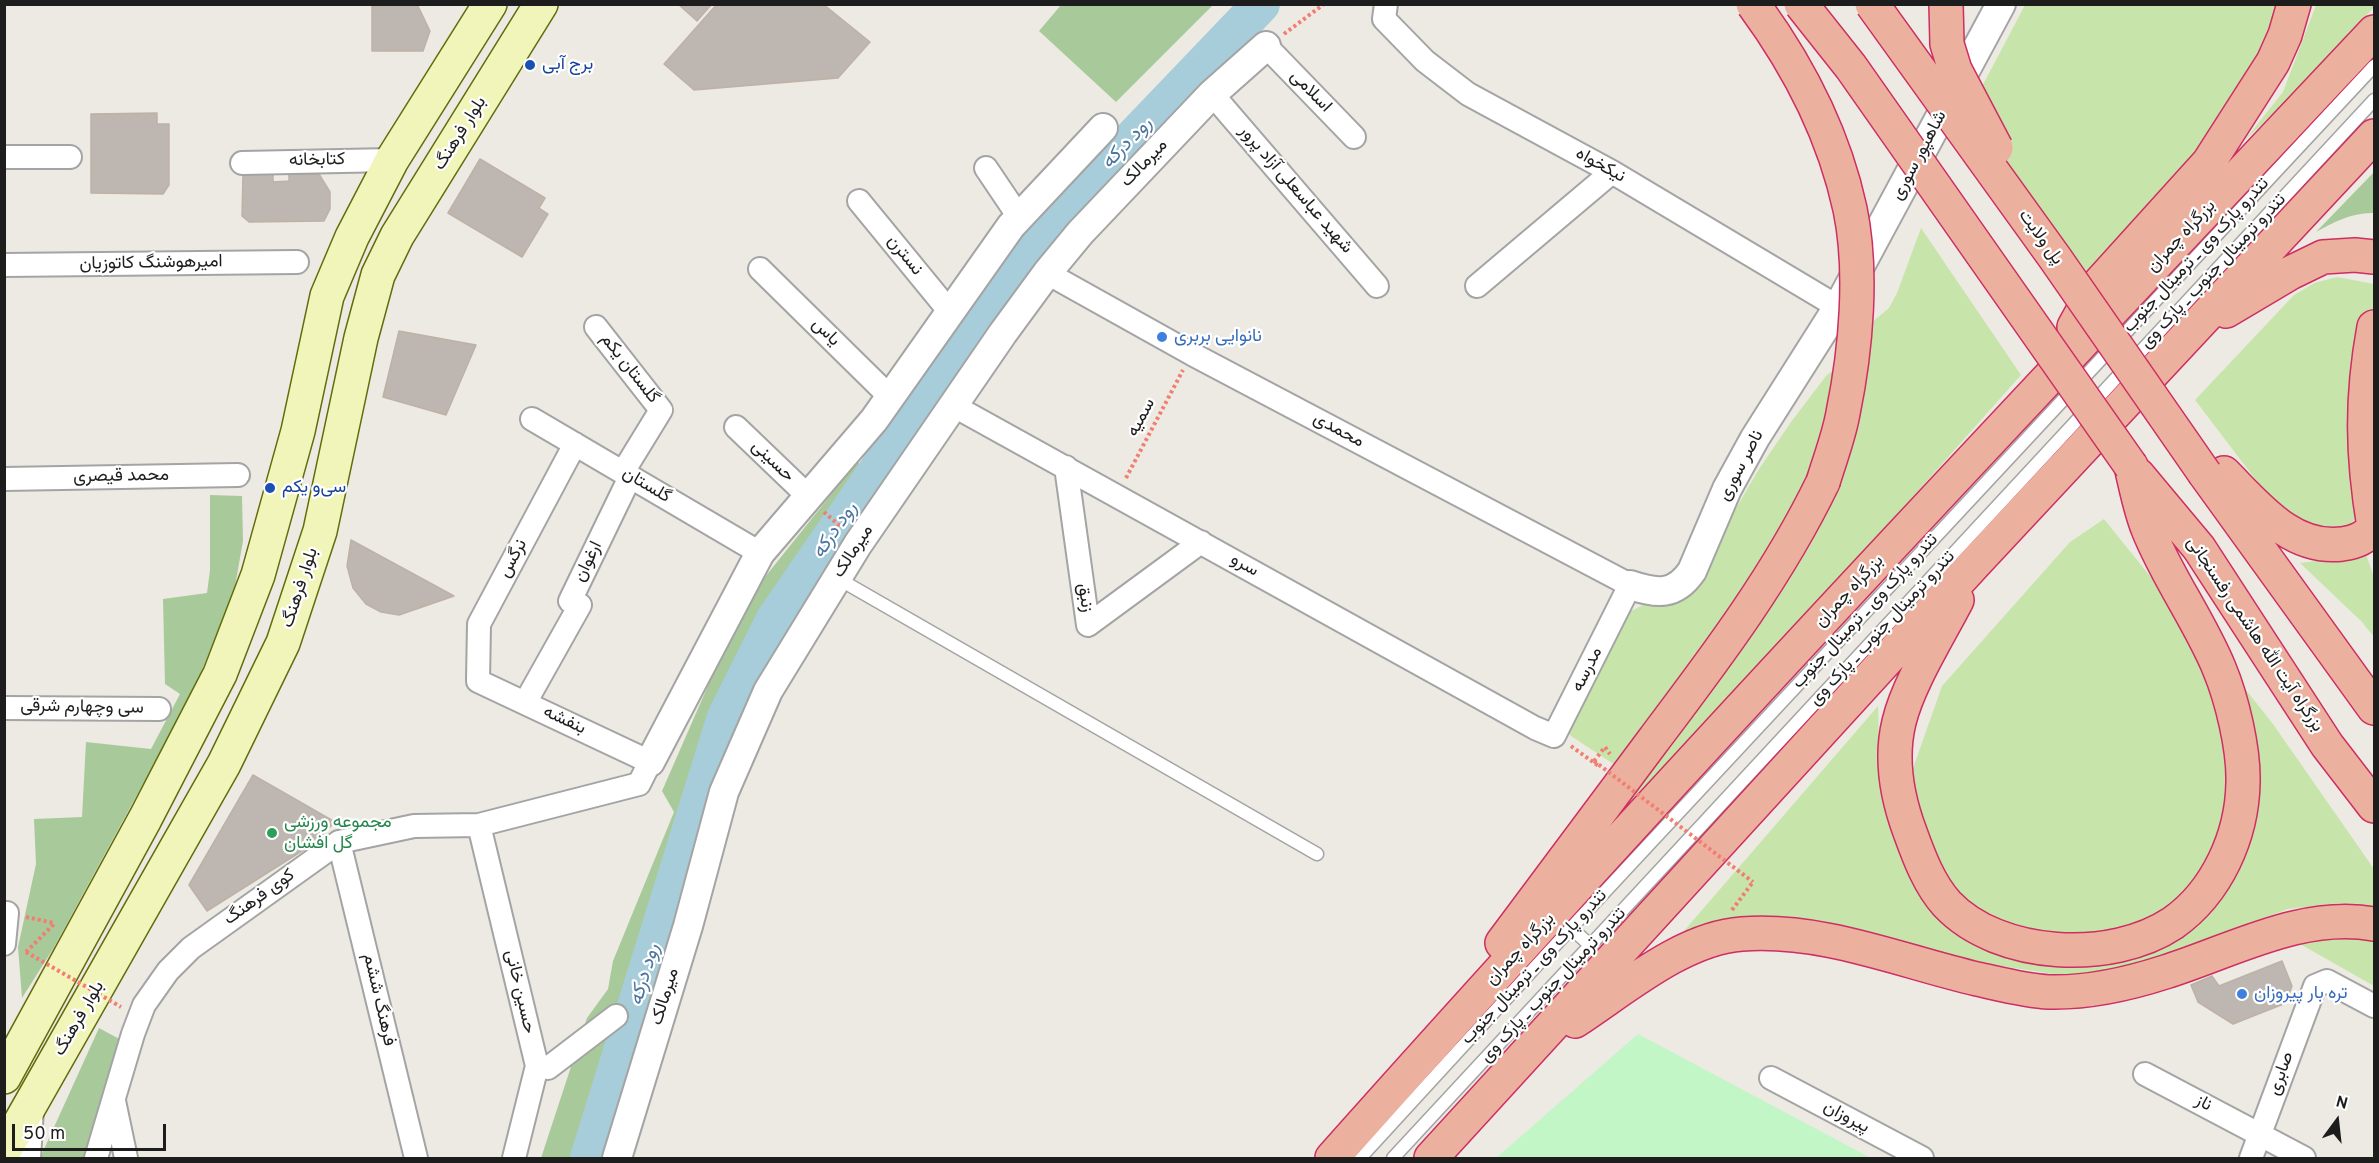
<!DOCTYPE html>
<meta charset="utf-8">
<style>
body{margin:0}
#map{position:relative;width:2379px;height:1163px;overflow:hidden;background:#edeae3;font-family:Overpass,sans-serif}
canvas{display:block}
.frame{position:absolute;inset:0;border:6px solid #1d1d1d;pointer-events:none}
.north{position:absolute;left:2307px;top:1091px;width:60px;height:60px;-webkit-text-stroke:4px #fff;paint-order:stroke;rotate:15deg;font-size:16px;font-weight:700;line-height:24px;text-align:center;color:#1d1d1d}
.north::after{content:'';display:block;margin:auto;width:21px;height:27px;background:#1d1d1d;clip-path:polygon(50% 0,100% 100%,50% 72%,0 100%)}
.scale{position:absolute;left:12px;top:1124px;width:154px;height:27px;box-sizing:border-box;border:3px solid #1d1d1d;border-top:0;padding-left:8px;font-size:18px;line-height:21px;white-space:nowrap;color:#1d1d1d;-webkit-text-stroke:4px #fff;paint-order:stroke}
</style>
<div id="map">
<canvas width="2379" height="1163"></canvas>
<div class="frame"></div>
<div class="north">N</div>
<div class="scale">50 m</div>
</div>
<script>
const ctx = document.querySelector('canvas').getContext('2d');
ctx.lineJoin = 'round';
function fillPath(path, color) { ctx.fillStyle = color; ctx.fill(path, 'evenodd'); }
function strokePath(path, color, width, dash) { ctx.strokeStyle = color; ctx.lineWidth = width; ctx.lineCap = dash ? 'butt' : 'round'; ctx.setLineDash(dash || []); ctx.stroke(path); }
function drawText(font, color, halo, rows, align = 'center') {
  ctx.font = font + ' Overpass,Vazirmatn,sans-serif'; ctx.lineWidth = 4.5; ctx.setLineDash([]); ctx.textBaseline = 'middle'; ctx.strokeStyle = halo; ctx.fillStyle = color; for (const [text, x, y, turn = 0] of rows) {
    ctx.save(); ctx.translate(x, y); ctx.rotate((+turn || 0) * Math.PI / 180); ctx.textAlign = isNaN(turn) ? turn : align; if (halo) ctx.strokeText(text, 0, 0); ctx.fillText(text, 0, 0); ctx.restore();
  }
}
fillPath(new Path2D(`
 M2025,5H2286L2268,69L2090,286L1968,113Z
 M2316,5H2374V7L2293,95L2244,141L2283,92Z
 M1921,228L2021,375L1729,704L1617,823L1614,807L1851,434L1865,392L1871,323L1889,308L1897,293Z
 M2337,277L2374,284V504L2338,534L2284,517L2195,400L2294,295L2314,283Z
 M1840,365L1830,424L1787,528L1618,767L1571,736L1565,727L1623,615L1647,603L1728,522L1759,469L1791,422L1826,376Z
 M2104,519L2158,586L2213,675L2234,769L2227,831L2204,880L2166,918L2118,934L2068,938L2013,928L1972,910L1934,864L1914,808L1911,774L1942,686L2070,542Z
 M2363,546L2374,577V637L2362,622L2300,563L2339,558Z
 M2242,685L2273,724L2374,869V908L2339,903L2288,909L2140,965L2080,978L2001,966L1919,948L1677,939L1878,706L1880,773L1911,872L1943,924L2004,956L2062,967L2133,954L2224,881Z
 M2374,934V986L2293,940Z`), '#c7e5ab');
fillPath(new Path2D(`
 M1061,5V4L1213,5L1116,102L1039,31Z
 M2374,172V213C2353,212 2334,222 2316,232Z
 M857,462L864,467L736,665L572,1158H541L587,1018L608,989L613,961L674,812L662,791L721,656L765,577Z
 M210,495L242,496L243,541L234,592L192,694L53,949L22,998L18,947L36,864L34,819L82,817L86,742L151,749L180,694L165,684L163,599L207,593L210,570Z
 M99,1028L125,1042L91,1158H40Z`), '#a8ca9a');
fillPath(new Path2D(`
 M1638,1034L1871,1158H1496Z`), '#c2f6c6');
strokePath(new Path2D(`
 M589,1158L726,717L775,619L1039,236L1261,4`), '#a6cdd9', 38);
const building = new Path2D(`
 M372,4H417L430,31L423,51H372Z
 M678,4H712L697,21Z
 M717,4H823L870,42L838,78L694,90L664,64Z
 M157,113V124H169V185L163,194L91,193V114Z
 M480,159L545,198L539,208L548,214L522,257L448,213Z
 M273,174V182L289,181V174H319L330,192V209L324,221L249,222L242,216L243,175Z
 M399,331L476,345L446,415L383,397Z
 M351,540L454,596L399,615L381,612L366,604L353,588L347,566Z
 M253,775L335,822L313,844L207,911L189,885Z
 M2282,961L2292,986L2286,1003L2233,1024L2198,1002L2191,985L2212,976L2219,986Z`);
fillPath(building, '#beb6b0');
strokePath(building, '#beb1a6', 1.5);
const service = new Path2D(`
 M837,578L1317,854
 M1571,928L1591,946
 M1360,1158L1571,928L2374,66
 M1393,1158L2374,100`);
const minor = new Path2D(`
 M1386,4L1384,19L1425,61L1468,94L1612,172L1838,307
 M1266,46L1354,137
 M1212,94L1377,286
 M4,157H70
 M242,163L392,160
 M986,168L1019,217
 M859,201L950,312
 M4,265L297,262
 M760,269L890,397
 M1477,286L1612,172
 M596,327L661,410L623,472
 M954,406L1535,728L1554,736L1630,585L1192,354L1047,273
 M532,419L760,553
 M736,427L809,497
 M1066,467L1088,625L1201,542
 M4,479L238,475
 M525,703L580,605L570,601L630,477
 M4,708L159,709
 M479,825L537,1066L514,1158
 M339,842L416,1158
 M4,913H7L4,944
 M537,1066L548,1068L616,1016
 M2145,1074L2304,1158
 M1771,1078L1922,1158
 M114,1101L126,1158
 M29,1158L32,1109
 M96,1158L133,1034L144,1005L168,971L191,948L339,842L414,826L479,825L639,784L650,762L478,681L479,624L575,444
 M2251,1158L2315,986L2327,981L2374,1006`);
const tertiary = new Path2D(`
 M1630,585C1657,594 1675,596 1692,571L1727,489L1755,438L1838,307L2001,4
 M650,762L760,553L874,420L1011,226L1103,128
 M617,1158L688,926L724,792L768,691L858,544L1003,333L1047,273L1080,233L1212,94L1266,46`);
const secondary = new Path2D(`
 M4,1077L145,819L220,674L258,575L298,431L327,296L352,237L392,160L490,4
 M4,1151L224,764L283,643L320,531L361,338L378,275L397,236L541,4`);
const trunk = new Path2D(`
 M2226,311L2290,273L2323,257L2355,255L2374,257
 M2074,327L2096,287L2209,162L2273,62L2285,35L2294,4
 M2374,327C2361,398 2362,456 2374,527
 M2224,473C2257,506 2291,550 2342,544C2356,542 2365,538 2374,528
 M2205,474L2374,708
 M2138,475L2199,548L2327,745L2374,806
 M1957,600C1939,635 1908,684 1899,722C1890,759 1897,797 1910,832C1919,857 1929,884 1947,904C1999,959 2112,964 2173,923C2217,892 2242,836 2243,783C2244,749 2232,699 2219,668C2199,620 2167,577 2148,529C2140,509 2136,487 2131,466
 M1502,943C1553,874 1604,806 1655,738C1717,656 1778,575 1823,482
 M1575,1021C1624,989 1683,938 1742,934C1823,928 1900,961 1977,979C2000,984 2026,991 2049,992C2088,993 2128,984 2165,972C2232,951 2302,911 2374,924
 M1332,1158C1672,776 2024,404 2374,32
 M1431,1158L1975,563L2374,136`);
strokePath(service, '#a4a4a4', 15);
strokePath(minor, '#a4a4a4', 26);
strokePath(tertiary, '#a4a4a4', 32);
strokePath(secondary, '#616c0b', 36);
strokePath(trunk, '#cd2e63', 36);
strokePath(new Path2D(`
 M1284,34L1324,4
 M1126,478L1183,370
 M824,512L841,527
 M1571,746L1600,767
 M1594,761L1605,747L1610,754
 M1732,910L1753,882
 M26,917L54,923
 M26,952L54,924`), '#f17e70', 4, [3, 3]);
strokePath(service, '#fff', 12);
strokePath(minor, '#fff', 22);
strokePath(tertiary, '#fff', 28);
strokePath(secondary, '#f2f5b9', 33);
strokePath(trunk, '#ecb09e', 33);
const trunkBridge = new Path2D(`
 M1753,4C1798,65 1834,135 1850,209C1863,271 1856,350 1843,413C1839,436 1830,459 1823,482
 M1801,4L1851,67L2131,466
 M1872,4L2055,258L2205,474
 M1946,4L1947,44L1955,70L1996,148`);
strokePath(trunkBridge, '#cd2e63', 36, []);
strokePath(new Path2D(`
 M1594,761L1753,882
 M26,952L121,1007`), '#f17e70', 4, [3, 3]);
strokePath(trunkBridge, '#ecb09e', 33);
for (const [x, y, r, color] of [
 [530,65,6,"#1a4fb4"],
 [1162,337,6,"#3f7fe0"],
 [270,488,6,"#1a4fb4"],
 [272,833,6,"#2e9e5b"],
 [2242,994,6,"#3f7fe0"]
]) { const dot = new Path2D(); dot.arc(x, y, r, 0, 2 * Math.PI); ctx.fillStyle = color; ctx.fill(dot); strokePath(dot, '#fff', 2); }
drawText('18px', '#164399', '#fff', [
 ["برج آبی",542,65],
 ["سی‌و یکم",282,488]
], 'left');
drawText('18px', '#1d1d1d', '#fff', [
 ["اسلامی",1310,92,46],
 ["بلوار فرهنگ",461,134,-58],
 ["شاهپور سوری",1920,156,-62],
 ["کتابخانه",317,161,-1],
 ["میرمالک",1145,164,-46],
 ["نیکخواه",1600,166,29],
 ["شهید عباسعلی آزاد پرور",1295,190,49],
 ["بزرگراه چمران",2182,237,-47],
 ["پل ولایت",2040,238,54],
 ["نسترن",904,256,51],
 ["تندرو پارک وی ـ ترمینال جنوب",2197,256,-47],
 ["امیرهوشنگ کاتوزیان",151,264,-1],
 ["تندرو ترمینال جنوب ـ پارک وی",2214,272,-47],
 ["یاس",825,333,44],
 ["گلستان یکم",629,369,52],
 ["سمیه",1142,418,-62],
 ["محمدی",1338,431,28],
 ["حسینی",772,462,44],
 ["ناصر سوری",1742,466,-62],
 ["محمد قیصری",121,477,-1],
 ["گلستان",646,486,31],
 ["میرمالک",854,552,-57],
 ["نرگس",514,559,-62],
 ["ارغوان",589,562,-64],
 ["سرو",1244,566,29],
 ["بلوار فرهنگ",301,588,-72],
 ["بزرگراه چمران",1850,592,-47],
 ["زنبق",1084,598,82],
 ["تندرو پارک وی ـ ترمینال جنوب",1866,612,-47],
 ["تندرو ترمینال جنوب ـ پارک وی",1883,629,-47],
 ["بزرگراه آیت الله هاشمی رفسنجانی",2254,635,56],
 ["مدرسه",1588,670,-63],
 ["سی وچهارم شرقی",82,708,1],
 ["بنفشه",564,721,25],
 ["کوی فرهنگ",260,898,-36],
 ["بزرگراه چمران",1521,950,-47],
 ["تندرو پارک وی ـ ترمینال جنوب",1535,968,-47],
 ["تندرو ترمینال جنوب ـ پارک وی",1554,986,-47],
 ["حسین خانی",519,992,77],
 ["میرمالک",666,997,-73],
 ["فرهنگ ششم",378,1000,77],
 ["بلوار فرهنگ",80,1019,-60],
 ["صابری",2282,1074,-70],
 ["ناز",2203,1104,28],
 ["پیروزان",1846,1118,28]
]);
drawText('18px', '#366cbe', '#fff', [
 ["نانوایی بربری",1174,337],
 ["تره بار پیروزان",2254,994]
], 'left');
drawText('18px', '#27864d', '#fff', [
 ["مجموعه ورزشی",284,823],
 ["گل افشان",284,844]
], 'left');
drawText('italic 20px', '#4c759f', '#fff', [
 ["رود درکه",1128,144,-46],
 ["رود درکه",836,531,-55],
 ["رود درکه",646,975,-73]
]);
</script>
